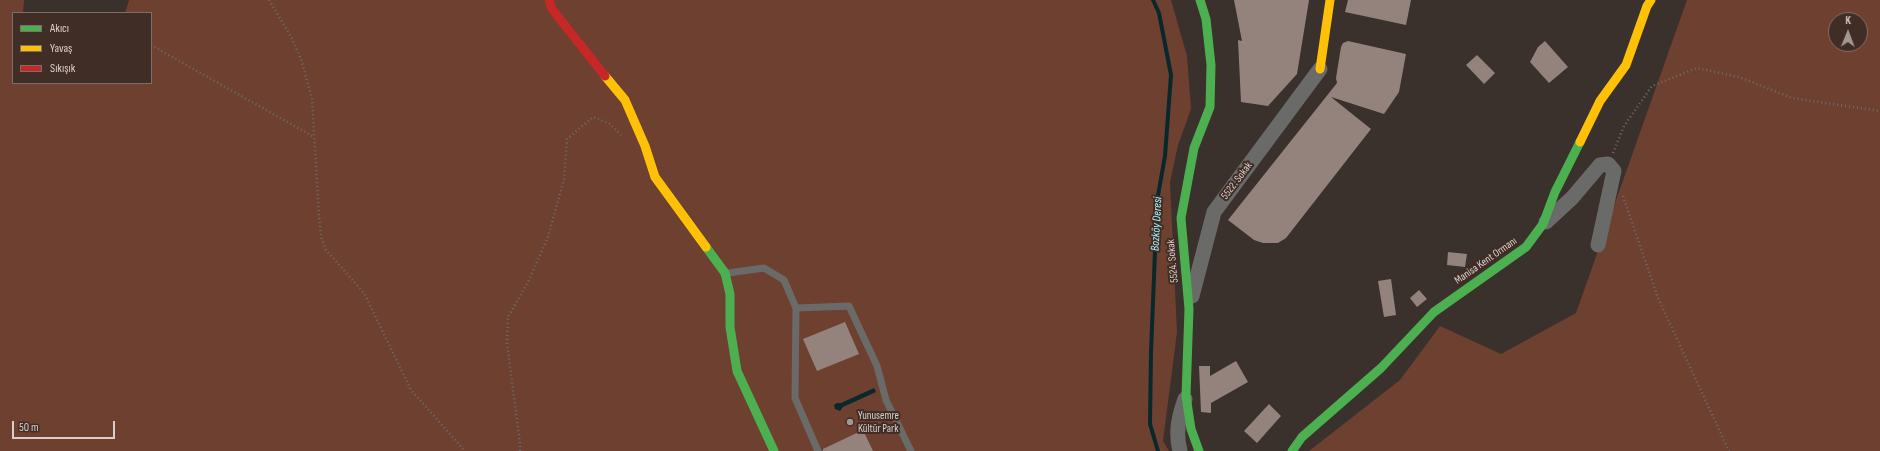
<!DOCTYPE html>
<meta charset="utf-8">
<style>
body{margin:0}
#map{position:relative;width:1880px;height:451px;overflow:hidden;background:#3a302c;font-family:"Sofia Sans Condensed",sans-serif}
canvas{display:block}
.legend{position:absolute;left:12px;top:12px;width:140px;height:72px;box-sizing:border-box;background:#402d26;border:1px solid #7e6d68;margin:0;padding:5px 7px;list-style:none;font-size:12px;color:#dbceca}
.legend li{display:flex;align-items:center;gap:8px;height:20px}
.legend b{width:20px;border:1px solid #7e6d68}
.north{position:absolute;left:1828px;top:12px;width:40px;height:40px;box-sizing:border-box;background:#402d26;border:1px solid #7e6d68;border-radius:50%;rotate:1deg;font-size:11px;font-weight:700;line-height:16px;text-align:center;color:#dbceca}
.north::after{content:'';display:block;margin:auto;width:14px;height:18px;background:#a39793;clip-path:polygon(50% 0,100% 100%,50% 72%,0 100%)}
.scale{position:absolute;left:12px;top:421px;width:103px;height:18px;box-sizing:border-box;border:2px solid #dbceca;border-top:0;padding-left:5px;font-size:12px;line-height:14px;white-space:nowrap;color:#dbceca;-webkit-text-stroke:3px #402d26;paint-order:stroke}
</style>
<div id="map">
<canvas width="1880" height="451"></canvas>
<ul class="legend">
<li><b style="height:5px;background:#4caf50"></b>Akıcı</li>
<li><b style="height:5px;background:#ffc107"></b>Yavaş</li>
<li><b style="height:5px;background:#c62828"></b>Sıkışık</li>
</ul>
<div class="north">K</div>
<div class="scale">50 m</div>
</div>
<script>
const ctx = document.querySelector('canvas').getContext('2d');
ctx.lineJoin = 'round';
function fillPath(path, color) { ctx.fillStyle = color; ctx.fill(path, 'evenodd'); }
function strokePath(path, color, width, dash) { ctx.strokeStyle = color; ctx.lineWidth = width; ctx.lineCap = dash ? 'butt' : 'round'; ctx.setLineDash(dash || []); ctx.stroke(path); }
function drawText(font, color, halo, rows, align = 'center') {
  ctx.font = font + ' "Sofia Sans Condensed",sans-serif'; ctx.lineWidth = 4; ctx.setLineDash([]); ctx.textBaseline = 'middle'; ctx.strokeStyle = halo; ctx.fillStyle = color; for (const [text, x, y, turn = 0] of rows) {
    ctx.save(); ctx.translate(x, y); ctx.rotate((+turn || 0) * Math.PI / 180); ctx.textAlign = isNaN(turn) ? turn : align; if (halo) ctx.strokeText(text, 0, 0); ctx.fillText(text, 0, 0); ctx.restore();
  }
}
fillPath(new Path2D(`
 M0,0H24L23,13H13V83H151V13H125L129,0H1171L1187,56L1191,109L1178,145L1170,182L1177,332L1163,441L1169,451H0Z
 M1687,0H1880V451H1309L1400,380L1440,326L1501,354L1576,313ZM1836,20H1860V44H1836Z`), '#6e4030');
fillPath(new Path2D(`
 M874,388L876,392L843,407L840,411L835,409L834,405L837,403H841Z`), '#0a282c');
strokePath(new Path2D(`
 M1153,0L1159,13L1171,75L1165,156L1157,201L1151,352L1150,424L1158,451`), '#0a282c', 4);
fillPath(new Path2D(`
 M1234,0H1309L1297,74L1268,106L1241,102L1238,40L1242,41Z
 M1348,0H1411L1406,25L1345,12Z
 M1348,41L1406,54L1399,92L1384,114L1331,97L1371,129L1286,238L1278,243H1263L1254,240L1228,220L1337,83L1336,78L1341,47L1343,43Z
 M1545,41L1568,67L1549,83L1530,62L1538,47Z
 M1477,55L1495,73L1484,84L1466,65Z
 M1448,252L1467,254L1465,267L1447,265Z
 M1391,279L1396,315L1384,317L1378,281Z
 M1419,290L1427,299L1417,307L1410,298Z
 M845,322L859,354L817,371L803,339Z
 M1236,361L1248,382L1211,403V413L1201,412L1199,366H1210V376Z
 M1269,404L1281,416L1257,443L1244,431Z
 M863,430L873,451H823V449Z`), '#94837d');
strokePath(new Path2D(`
 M269,0L290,35L301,59L312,99L319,216L321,237L326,250L364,293L411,390L465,451
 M151,45L314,137
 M1613,153L1624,126L1652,86L1697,68L1739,77L1792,98L1880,111
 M1623,196L1658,298L1729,451
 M520,451V444L507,343L508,317L528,282L548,237L564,179L567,139L593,117L610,124L621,135`), '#6f6c6b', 2.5, [1, 3]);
strokePath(new Path2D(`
 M728,273L764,268L784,280L796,308L795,398L818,451
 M796,308L849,306L877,366L886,400L911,451`), '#6a6b69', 7);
strokePath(new Path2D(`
 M1546,222L1572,198L1600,165L1608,164L1614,171L1598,245
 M1192,296L1214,212L1320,69
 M1180,451C1175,432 1179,416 1185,399`), '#6a6b69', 15);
strokePath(new Path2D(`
 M706,247L725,273L730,294V327L737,371L774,451
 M1199,451L1191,429L1186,396L1189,309L1181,218L1194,148L1210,107L1211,65L1206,19L1200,0
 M1292,451L1302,437L1381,368L1434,312L1526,247L1543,224L1555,192L1580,142`), '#4caf50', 9);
strokePath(new Path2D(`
 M1320,69L1330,0
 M605,76L625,100L645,146L655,177L706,247
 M1580,142L1600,101L1626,65L1647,6L1651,0`), '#ffc107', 9);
strokePath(new Path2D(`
 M549,0L552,9L605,76`), '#c62828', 9);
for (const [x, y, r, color] of [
 [850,422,4,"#a39793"]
]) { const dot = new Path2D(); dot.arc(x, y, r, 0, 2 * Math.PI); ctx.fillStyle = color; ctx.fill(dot); strokePath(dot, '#402d26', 1.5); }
drawText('11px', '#dbceca', '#402d26', [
 ["5522. Sokak",1237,181,-53],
 ["5524. Sokak",1173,261,-95],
 ["Manisa Kent Ormanı",1486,261,-35]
]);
drawText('11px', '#dbceca', '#402d26', [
 ["Yunusemre",858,416],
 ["Kültür Park",858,429]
], 'left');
drawText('italic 12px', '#a5f1fe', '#402d26', [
 ["Bozköy Deresi",1157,224,-87]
]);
</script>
